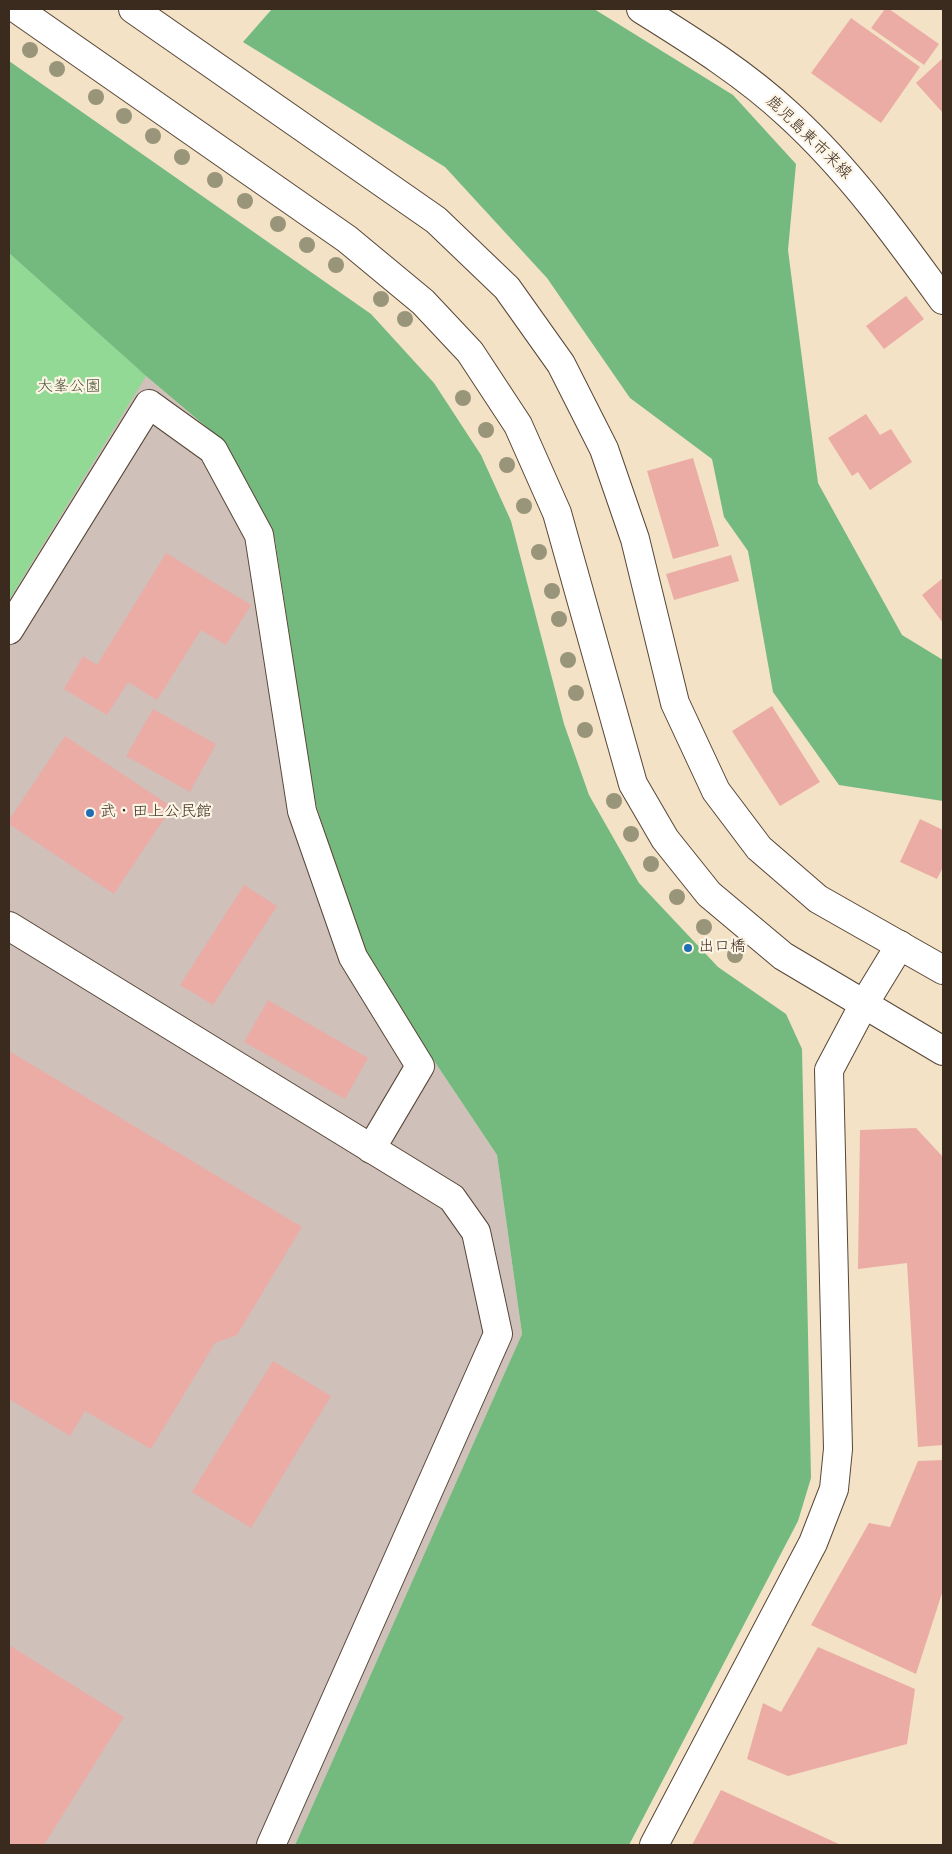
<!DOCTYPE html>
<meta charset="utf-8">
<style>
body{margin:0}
#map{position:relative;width:952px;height:1854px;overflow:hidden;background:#f3e2c5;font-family:Mynerve,sans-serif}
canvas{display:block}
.frame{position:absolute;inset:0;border:10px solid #3b2a1e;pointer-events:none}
</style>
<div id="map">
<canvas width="952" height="1854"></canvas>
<div class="frame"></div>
</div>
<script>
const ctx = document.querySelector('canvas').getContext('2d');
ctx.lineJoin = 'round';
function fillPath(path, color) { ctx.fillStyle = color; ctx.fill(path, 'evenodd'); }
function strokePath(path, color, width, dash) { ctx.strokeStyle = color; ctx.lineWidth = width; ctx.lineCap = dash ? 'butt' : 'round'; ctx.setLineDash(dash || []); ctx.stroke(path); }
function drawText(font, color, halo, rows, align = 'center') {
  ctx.font = font + ' Mynerve,"Klee One",sans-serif'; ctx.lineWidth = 4.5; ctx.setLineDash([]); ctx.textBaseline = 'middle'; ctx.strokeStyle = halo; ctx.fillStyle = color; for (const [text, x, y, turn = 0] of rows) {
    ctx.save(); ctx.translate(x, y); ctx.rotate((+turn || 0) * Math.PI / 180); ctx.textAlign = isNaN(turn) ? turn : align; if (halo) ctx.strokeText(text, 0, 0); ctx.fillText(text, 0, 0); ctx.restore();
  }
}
fillPath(new Path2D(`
 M9,253L146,376L223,441L275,540L314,798L364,956L497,1155L522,1334L295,1845H9Z`), '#cfc0ba');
fillPath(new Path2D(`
 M9,253L146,376L9,600Z`), '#91d994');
fillPath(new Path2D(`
 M272,9H594L733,95L796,164L788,250L818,483L902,635L943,660V801L839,785L773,692L748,551L724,517L712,459L630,398L547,278L445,167L243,42Z
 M9,61L371,314L434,383L481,455L511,521L564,724L589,795L639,883L718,967L786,1014L802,1049L811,1478L798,1521L629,1845H295L522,1334L497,1155L364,956L314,798L275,540L223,441L146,376L9,253Z`), '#74b97e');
fillPath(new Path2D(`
 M885,9H889L939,44L924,65L871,28Z
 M851,18L920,67L881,123L811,73Z
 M943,58V113L916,83Z
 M906,296L924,319L884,349L866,326Z
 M866,414L880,435L891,429L912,462L870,490L858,472L852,476L828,438Z
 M693,458L719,546L673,559L647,471Z
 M166,553L251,605L226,645L201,630L157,700L128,682L107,715L64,689L83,656L97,665Z
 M731,555L739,581L674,600L666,574Z
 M943,578V623L922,595Z
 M772,706L820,782L780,806L732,731Z
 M153,709L216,744L190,792L126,756Z
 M65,736L172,807L114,894L9,824V820Z
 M920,819L943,830V867L937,879L900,862Z
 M244,885L277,906L213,1005L180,985Z
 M268,1000L368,1058L345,1099L244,1042Z
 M9,1051L302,1227L237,1335L215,1343L151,1449L85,1411L70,1436L9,1399Z
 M916,1128L943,1157V1445L918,1447L907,1263L858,1269L860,1130Z
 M273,1361L331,1396L251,1528L192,1492Z
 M943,1460V1590L916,1674L811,1625L869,1523L890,1527L918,1461Z
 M9,1645L124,1717L44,1845H9Z
 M818,1647L915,1689L907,1744L788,1776L747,1759L763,1703L781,1712Z
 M721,1790L841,1845H692Z`), '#ebaca6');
const street = new Path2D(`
 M9,630L149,404L213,450L259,535L302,811L353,957L420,1066L371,1149
 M654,1845L813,1543L834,1489L838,1449L829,1070L864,1004L900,945`);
const secondary = new Path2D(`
 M17,9L347,239L423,302L470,352L518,425L557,513L633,784L665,839L709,894L783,956L943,1051
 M133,9L436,220L507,288L561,364L604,449L635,539L675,703L716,791L759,848L818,899L943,970
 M9,926L452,1198L476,1232L498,1334L271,1845`);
const primary = new Path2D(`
 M641,9C692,41 744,73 789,115C849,170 896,235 943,300`);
strokePath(street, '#574637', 30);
strokePath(secondary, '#574637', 30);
strokePath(primary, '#574637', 30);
strokePath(street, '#fff', 28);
strokePath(secondary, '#fff', 28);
strokePath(primary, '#fff', 28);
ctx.fillStyle = '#99957a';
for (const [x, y] of [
 [30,50],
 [57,69],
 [96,97],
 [124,116],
 [153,136],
 [182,157],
 [215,180],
 [245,201],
 [278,224],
 [307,245],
 [336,265],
 [381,299],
 [405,319],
 [463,398],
 [486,430],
 [507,465],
 [524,506],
 [539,552],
 [552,591],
 [559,619],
 [568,660],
 [576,693],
 [585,730],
 [614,801],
 [631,834],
 [651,864],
 [677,897],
 [704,927],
 [735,955]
]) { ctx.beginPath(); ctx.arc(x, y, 8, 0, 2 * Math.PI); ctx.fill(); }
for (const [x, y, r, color] of [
 [90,813,5,"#1f6fb2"],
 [688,948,5,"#1f6fb2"]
]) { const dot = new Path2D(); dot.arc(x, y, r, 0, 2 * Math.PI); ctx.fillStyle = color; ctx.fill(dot); strokePath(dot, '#fcf5e5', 2); }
drawText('16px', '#3b2a1e', '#fcf5e5', [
 ["鹿児島東市来線",808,138,44]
]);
drawText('16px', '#50563c', '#fcf5e5', [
 ["大峯公園",69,388]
]);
drawText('16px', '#3b2a1e', '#fcf5e5', [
 ["武・田上公民館",100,813],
 ["出口橋",698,948]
], 'left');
</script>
